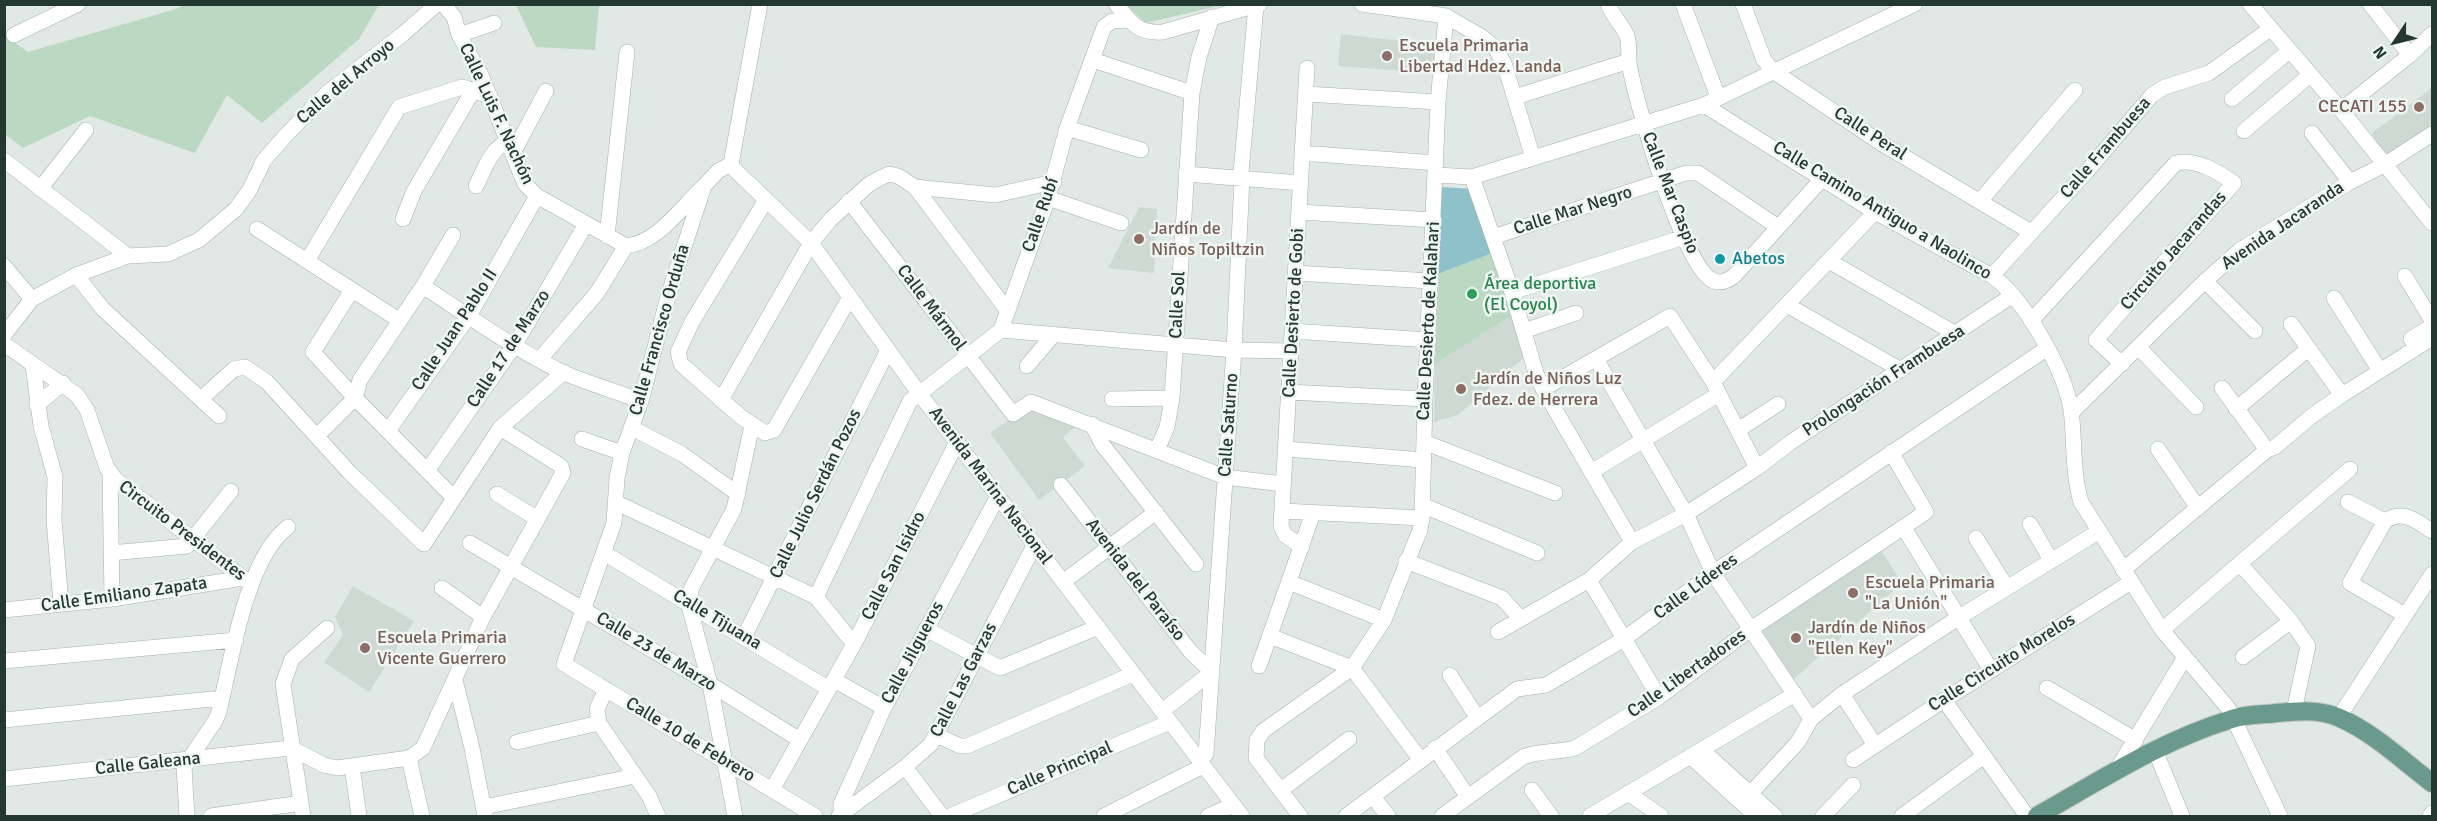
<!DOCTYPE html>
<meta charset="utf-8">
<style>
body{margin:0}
#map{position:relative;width:2437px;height:821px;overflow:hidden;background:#e0e9e5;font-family:Signika,sans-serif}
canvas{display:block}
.frame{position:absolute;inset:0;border:6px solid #233831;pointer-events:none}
.north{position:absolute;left:2365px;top:12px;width:60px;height:60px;-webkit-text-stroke:4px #f0f6f3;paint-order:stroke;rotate:235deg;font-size:16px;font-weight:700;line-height:24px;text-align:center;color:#233831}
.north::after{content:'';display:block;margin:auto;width:21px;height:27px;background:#233831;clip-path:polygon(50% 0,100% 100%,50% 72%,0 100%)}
</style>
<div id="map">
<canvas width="2437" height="821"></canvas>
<div class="frame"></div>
<div class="north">N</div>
</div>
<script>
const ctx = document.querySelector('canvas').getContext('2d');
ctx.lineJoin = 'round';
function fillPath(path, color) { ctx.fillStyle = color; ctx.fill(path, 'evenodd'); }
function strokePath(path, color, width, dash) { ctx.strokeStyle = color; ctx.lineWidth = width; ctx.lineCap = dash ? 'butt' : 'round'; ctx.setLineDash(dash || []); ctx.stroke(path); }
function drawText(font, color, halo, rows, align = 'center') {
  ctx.font = font + ' Signika,sans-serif'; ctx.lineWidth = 5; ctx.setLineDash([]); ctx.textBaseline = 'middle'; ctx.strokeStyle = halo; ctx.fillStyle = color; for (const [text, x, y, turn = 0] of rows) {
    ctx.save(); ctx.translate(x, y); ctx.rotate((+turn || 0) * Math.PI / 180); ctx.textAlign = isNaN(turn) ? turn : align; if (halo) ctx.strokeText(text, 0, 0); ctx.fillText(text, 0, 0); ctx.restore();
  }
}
fillPath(new Path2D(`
 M1341,34L1436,45L1433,73L1338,66Z
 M2432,88V127L2384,157L2372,133Z
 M1139,207L1157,209L1154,273L1108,268Z
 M1514,314L1526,356L1458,415L1434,422L1435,364Z
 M1029,406L1078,425L1063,437L1085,466L1039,500L990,433Z
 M1881,550L1902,583L1793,680L1761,629Z
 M353,586L414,621L369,692L324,662L343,635L335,617Z`), '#ced9d4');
fillPath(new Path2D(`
 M184,5H379L359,39L262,123L227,95L195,153L90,116L23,148L5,134L4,35L28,52L176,9Z
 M516,5H599L595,50L536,47Z
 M1126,5H1222L1146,23Z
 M1495,252L1514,314L1435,364L1438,274Z`), '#bbd8c2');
fillPath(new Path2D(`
 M1442,187L1473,189L1495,252L1438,274Z`), '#8ec1c9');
const minor = new Path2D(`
 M443,4L454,17L459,35L481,75L522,177L525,184L537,196L626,246C657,243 679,210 701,189
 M1116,4C1130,22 1138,34 1163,32L1260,4
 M1362,4L1446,16L1482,37L1495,48L1504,63L1533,158
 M1608,4C1613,17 1623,26 1627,36C1630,45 1628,54 1629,63C1636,104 1680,254 1709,278C1718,285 1726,282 1734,276L1823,178
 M1683,4L1718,97
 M1743,4L1764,60L1773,71L1881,143L2031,232
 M2250,4L2341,110L2432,223
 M2370,4L2410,55
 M14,35L78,4
 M459,35L494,23
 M1093,60L1192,93
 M1306,94L1438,102
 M1515,97L1629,61
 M2232,99L2289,51
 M1704,105L1875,212L1992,276C2024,298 2065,371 2071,410C2075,440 2072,472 2081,502L2162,630L2229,709L2280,816
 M2341,110L2410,55L2432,34
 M1067,128L1141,150
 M2244,131L2310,75
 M2312,133L2350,182
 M513,153L546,91
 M1302,153L1436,163
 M4,160L128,256
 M731,164L734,169L811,243L919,393L1242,816
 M731,164L718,171L704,186L669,293L641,401L622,453L617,478L614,523L564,664L815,816
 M731,164L760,4
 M1241,173L1256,6
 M1186,174L1301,183
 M1435,175L1472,177L1704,105L1915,4
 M1472,177L1512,292L1536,373L1543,389L1632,542
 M476,186C484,171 491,146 509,142
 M915,187L995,195L1054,182
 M40,189L86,130
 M1048,198L1121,223
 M766,200L692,322L678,352L681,364L740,416L765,433L774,430L850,297
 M849,201L1013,414L1031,402L1225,477L1283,484
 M1980,201L2075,90
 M1299,212L1434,220
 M403,219L414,191L474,89
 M257,229L399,320
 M607,236L627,52
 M1493,237L1686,173H1698L1778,227
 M307,261L399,107L462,87L490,96
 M1829,261L1956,334
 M4,266L32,299
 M1295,273L1431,281
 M76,275L103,309L219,416
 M1992,276L2088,170L2152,95L2165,87L2209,73L2270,29
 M2405,276L2432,321
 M2205,281L2255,331
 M423,286C468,316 513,348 562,372C587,383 615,391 641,401
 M352,290L313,352L355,398L454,498
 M1512,292L1684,237
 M2334,298L2380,371
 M1787,305L1901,370
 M2031,321L2176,163C2196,158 2218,172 2234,183L2096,340L2122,364
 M2291,324L2342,395
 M1001,330L1234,350L1291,351
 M1292,331L1429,340
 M1524,331L1576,313
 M4,335L32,299L76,275L128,256L168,254L199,240L236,209L249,191L264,160L287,134L327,93L403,34L437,4
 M2411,339L2432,326
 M4,344L77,395L87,410L107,468L115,479L251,584
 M2138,347L2196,407
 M1596,359L1686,514L1713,573L1811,719
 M539,360L597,293L626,246
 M33,365L41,426L55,477L54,520L61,604
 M1027,366L1054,334
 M1713,382L1875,212
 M2222,388L2267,450
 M1543,389L1670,316L1713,382L1757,468
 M1289,392L1425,399
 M201,399L234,369L245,367L267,382L350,473L424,544L500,428L564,372
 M1112,399L1172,398
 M721,400L811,243L831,219L868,185L880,178L889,174L898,176L915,187L1007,310
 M37,405L63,383
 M2236,409L2308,349
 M2071,413L2205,281L2240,250L2350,182L2384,165L2432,134
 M1092,424L1102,444L1196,564
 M632,428L682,454L738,494
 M1738,430L1778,404
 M388,431L469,316L537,196
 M317,436L355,398L360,380L423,286L453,235
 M582,439L622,453
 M1424,442L1555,493
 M1287,449L1423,460
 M2158,449L2198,508
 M1157,450L1167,427L1172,398L1192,93L1199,57L1212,17
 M427,471L514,346L586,224
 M1591,472L1719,394
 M110,474L112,599
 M1061,485L1190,651L1212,672
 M497,494L536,518
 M2348,502L2385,521C2403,509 2416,521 2432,531
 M617,503L816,597L854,644
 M1422,505L1537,553
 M1282,511L1422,518
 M2385,521L2350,583L2405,615
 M2030,524L2051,560
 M1904,528L1991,670
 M1976,538L2007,588
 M470,543L710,684L800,740
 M1302,547L1285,535L1281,526L1307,68
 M111,553L187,546L231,491
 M604,553L829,689
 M1406,561L1502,598L1521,619
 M2240,564L2291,621L2308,646L2294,711
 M2123,570L2267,450L2275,447L2313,415L2342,395L2432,338
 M1589,580L1659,697
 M1063,582L1156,512
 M1289,582L1384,620
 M442,588L483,617
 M816,597L910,401L1001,330L1048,198L1067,128L1104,27L1112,21L1128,20
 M4,610L112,599L243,578
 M926,629L1000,668L1098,627
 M2162,630L2350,469
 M1498,632L1589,580L1632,542L1686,514L1757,468L1791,442L2013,295
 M1270,636L1352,668L1420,759
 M744,637L888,350
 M2243,657L2291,621
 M4,661L236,640
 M1259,666L1313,513
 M1450,675L1477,717
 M455,680L472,748L485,816
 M834,680L884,708
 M2047,688L2136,740
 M606,689L597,709L599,723L649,796L658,816
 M1842,694L1875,745
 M1944,700L2027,816
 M1162,711L1212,672
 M2339,717L2432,574
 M4,720L222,698
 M936,735L960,746H967L1133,674
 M517,742L599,723
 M291,748L324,765L337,768L409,758L423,748L483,617L563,473L561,466L500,428
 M1435,748L1468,797
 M1702,750L1775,816
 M2155,750L2182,816
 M1206,754L1234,350L1242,178
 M1691,757L1756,816
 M409,758L422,816
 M1853,760L1944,700L2131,582
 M352,766L359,816
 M905,767L942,816
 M2116,771L2184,659
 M4,779L291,748
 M772,790L854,644L957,442
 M1281,790L1349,739
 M1532,790L1551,816
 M1628,793L1661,816
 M1750,794L1798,742L1811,719L1842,694L1958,618L2098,532
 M1373,797L1388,816
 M484,807L635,776
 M841,815V804L884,708L998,496
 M187,816L184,767L215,721L219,712C231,662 246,558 288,527
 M211,816L301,803
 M303,816L283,684L292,659L327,628
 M735,816L710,684L688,602L692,587L734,509L752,425
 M839,816L905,767L931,744L1035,544
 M950,816L1170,722
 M1104,816L1203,766
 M1208,816L1233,805
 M1300,816L1256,758L1257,740L1263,731L1352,668L1384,620L1420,530L1422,518L1425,399L1438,102L1446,16
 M1346,816L1517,689L1546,685L1624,639L1713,573L2046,349
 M1442,816L1523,757C1540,750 1558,753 1575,748L1659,697L1751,629L1926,512L1891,452
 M1590,816L1795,694
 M1823,816L1853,785
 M1902,816L1984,756
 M2430,816L2432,813`);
const major = new Path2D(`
 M2037,816C2099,781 2162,740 2232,719C2246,714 2262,715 2277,713C2297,711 2320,709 2340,718C2374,733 2403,761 2432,783`);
strokePath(minor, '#a4b0ab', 16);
strokePath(major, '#bdc3c1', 20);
strokePath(minor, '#fff', 15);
strokePath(major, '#699a8c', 18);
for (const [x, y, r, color] of [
 [1387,56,6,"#8d6e63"],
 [2419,107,6,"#8d6e63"],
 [1139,239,6,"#8d6e63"],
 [1720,259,6,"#0f9aa8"],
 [1472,294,6,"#2e9e5b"],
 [1461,389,6,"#8d6e63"],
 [1853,593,6,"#8d6e63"],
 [1796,638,6,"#8d6e63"],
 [365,648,6,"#8d6e63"]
]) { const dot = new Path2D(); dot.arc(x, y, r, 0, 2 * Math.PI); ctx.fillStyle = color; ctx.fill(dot); strokePath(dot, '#f0f6f3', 2); }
drawText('18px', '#785e54', '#f0f6f3', [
 ["Escuela Primaria",1399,46],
 ["Libertad Hdez. Landa",1399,67],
 ["CECATI 155",2407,107,"right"],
 ["Jardín de",1151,229],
 ["Niños Topiltzin",1151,250],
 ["Jardín de Niños Luz",1473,379],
 ["Fdez. de Herrera",1473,400],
 ["Escuela Primaria",1865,583],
 ["\"La Unión\"",1865,604],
 ["Jardín de Niños",1808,628],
 ["\"Ellen Key\"",1808,649],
 ["Escuela Primaria",377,638],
 ["Vicente Guerrero",377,659]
], 'left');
drawText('18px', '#233831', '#f0f6f3', [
 ["Calle del Arroyo",346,82,-40],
 ["Calle Luis F. Nachón",496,114,65],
 ["Calle Peral",1870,134,33],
 ["Calle Frambuesa",2106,148,-49],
 ["Calle Mar Caspio",1670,193,69],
 ["Calle Mar Negro",1573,211,-18],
 ["Calle Camino Antiguo a Naolinco",1882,211,31],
 ["Calle Rubí",1041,215,-71],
 ["Avenida Jacaranda",2283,226,-34],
 ["Circuito Jacarandas",2174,251,-49],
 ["Calle Sol",1178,305,-87],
 ["Calle Mármol",931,308,53],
 ["Calle Desierto de Gobi",1294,313,-87],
 ["Calle Desierto de Kalahari",1429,321,-87],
 ["Calle Juan Pablo II",455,330,-57],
 ["Calle Francisco Orduña",660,330,-74],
 ["Calle 17 de Marzo",509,349,-57],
 ["Prolongación Frambuesa",1884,381,-33],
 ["Calle Saturno",1229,425,-86],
 ["Avenida Marina Nacional",990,486,53],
 ["Calle Julio Serdán Pozos",816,494,-64],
 ["Circuito Presidentes",182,531,37],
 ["Calle San Isidro",894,566,-63],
 ["Avenida del Paraíso",1135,580,52],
 ["Calle Líderes",1696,587,-36],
 ["Calle Emiliano Zapata",124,595,-8],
 ["Calle Tijuana",717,620,31],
 ["Calle 23 de Marzo",656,652,31],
 ["Calle Jilgueros",913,653,-62],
 ["Calle Circuito Morelos",2002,663,-32],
 ["Calle Libertadores",1687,674,-35],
 ["Calle Las Garzas",964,680,-63],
 ["Calle 10 de Febrero",690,740,31],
 ["Calle Galeana",148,764,-6],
 ["Calle Principal",1060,769,-23]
]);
drawText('18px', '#0d838f', '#f0f6f3', [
 ["Abetos",1732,259]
], 'left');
drawText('18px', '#27864d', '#f0f6f3', [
 ["Área deportiva",1484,284],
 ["(El Coyol)",1484,305]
], 'left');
</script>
